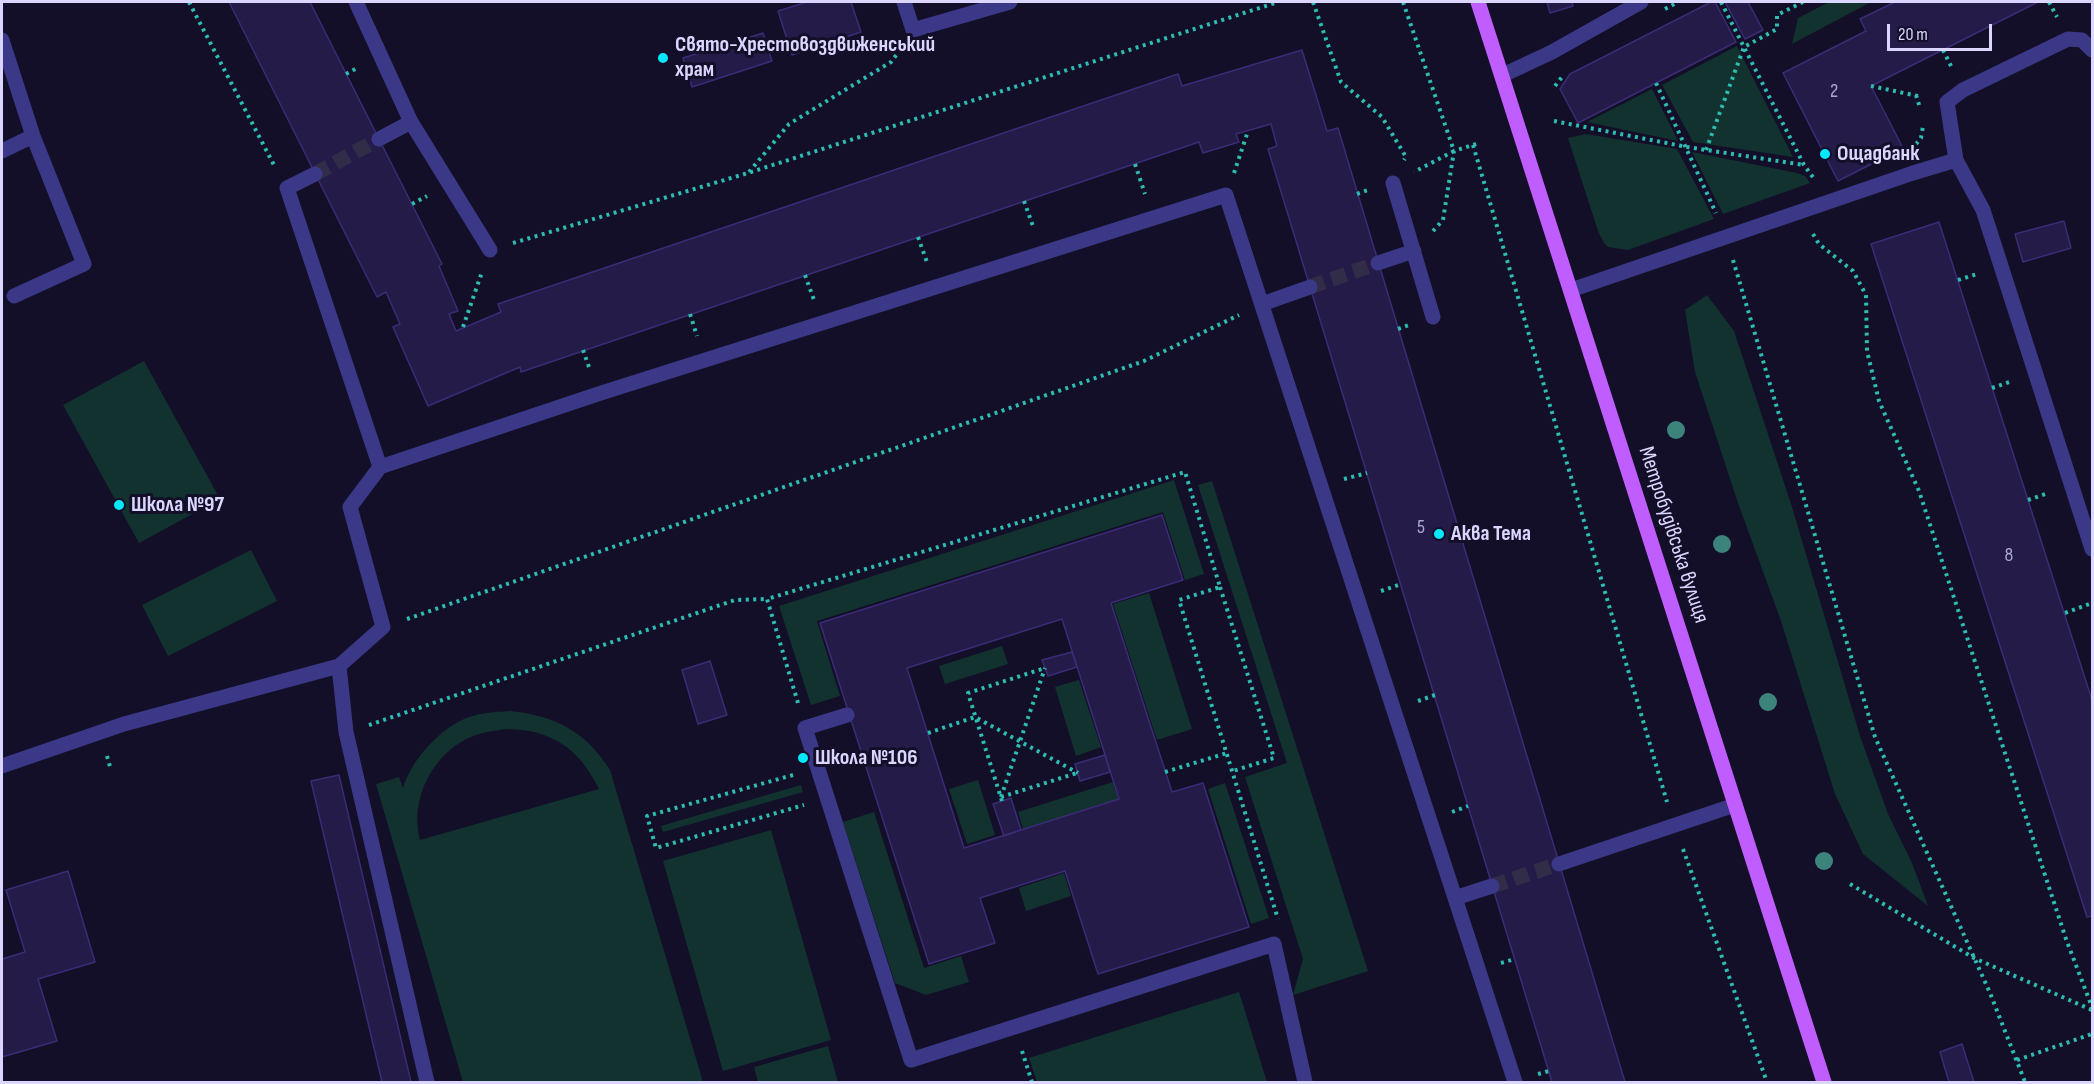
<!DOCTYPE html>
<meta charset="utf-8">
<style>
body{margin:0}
#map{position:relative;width:2094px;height:1084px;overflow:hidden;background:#130f28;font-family:"Sofia Sans Condensed",sans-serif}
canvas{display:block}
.frame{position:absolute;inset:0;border:3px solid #dad6ff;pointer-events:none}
.scale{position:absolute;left:1887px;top:24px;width:105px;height:27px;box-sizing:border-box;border:3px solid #dad6ff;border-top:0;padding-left:8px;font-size:18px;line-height:21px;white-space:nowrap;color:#dad6ff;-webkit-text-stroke:4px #130f28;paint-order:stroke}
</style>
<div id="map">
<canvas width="2094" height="1084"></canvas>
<div class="frame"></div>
<div class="scale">20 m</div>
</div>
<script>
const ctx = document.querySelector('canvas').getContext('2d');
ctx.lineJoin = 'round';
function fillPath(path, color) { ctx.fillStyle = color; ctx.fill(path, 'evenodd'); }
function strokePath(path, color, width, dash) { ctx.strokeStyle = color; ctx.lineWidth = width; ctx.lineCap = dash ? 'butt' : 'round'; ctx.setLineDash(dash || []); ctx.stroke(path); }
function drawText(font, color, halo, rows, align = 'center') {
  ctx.font = font + ' "Sofia Sans Condensed",sans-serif'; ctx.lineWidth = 6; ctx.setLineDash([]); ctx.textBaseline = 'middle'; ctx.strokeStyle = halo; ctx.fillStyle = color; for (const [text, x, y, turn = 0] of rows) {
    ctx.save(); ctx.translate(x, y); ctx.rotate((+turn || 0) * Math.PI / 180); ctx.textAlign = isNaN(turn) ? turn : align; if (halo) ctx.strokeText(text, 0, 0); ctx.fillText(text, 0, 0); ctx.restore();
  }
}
fillPath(new Path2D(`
 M1829,2H1871L1792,44L1798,18Z
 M1737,46L1793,157L1693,142L1662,85Z
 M1652,89L1678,141L1587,122Z
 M1586,134L1677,149L1714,219L1628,250L1608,247L1604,243L1598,231L1568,138Z
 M1692,152L1797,173L1805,176L1810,183L1723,214Z
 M1707,295L1734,331L1792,507L1860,736L1888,814L1912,863L1928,906L1863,854L1835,794L1781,621L1738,503L1695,372L1685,310Z
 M144,361L220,499L139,543L63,405Z
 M1174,480L1204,574L1185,580L1163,512L817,621L840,696L811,705L779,606Z
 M1212,481L1368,971L1293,995L1303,959L1245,777L1287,763L1198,485Z
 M251,550L277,601L168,656L142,605Z
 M1149,593L1192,729L1157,740L1113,604Z
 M1002,646L1008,664L945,684L939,666Z
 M1079,680L1101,747L1076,756L1055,687Z
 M510,711C556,716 585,731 610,770L703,1082H463L376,784L399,777L403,788C411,762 435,734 460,721C475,713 493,712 510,711ZM505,729C551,729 579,748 599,789L420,840C409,799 433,752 473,736C483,732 494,731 505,729Z
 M978,780L995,835L967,844L949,789Z
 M1113,782L1118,799L1023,829L1018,812Z
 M1225,783L1269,918L1251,924L1208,789Z
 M801,785L803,792L663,832L661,826Z
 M874,812L924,968L961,956L969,982L926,995L895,983L843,822Z
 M771,830L831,1040L723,1071L663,861Z
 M1064,873L1071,896L1026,911L1019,888Z
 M1239,992L1267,1082H1037L1029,1058Z
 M828,1046L838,1082H758L754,1067Z`), '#123230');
const building = new Path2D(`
 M229,2H310L442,264L439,266L458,311L449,314L456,331L501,312L498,304L1178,74L1182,86L1302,50L1327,131L1338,128L1625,1082H1552L1268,149L1277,146L1271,124L1236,134L1239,142L1203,153L1199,142L521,372L520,367L428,406L393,327L400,324L386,292L377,297Z
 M807,2H851L861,32L792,55L778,11Z
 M1547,2H1572L1573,6L1550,13Z
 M1711,2H1715L1736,42L1578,123L1560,89L1570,74Z
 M1725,2H1748L1763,30L1745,39Z
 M1895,2H2038L1871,86L1903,148L1838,181L1783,73L1866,31L1860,19Z
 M763,33L772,61L692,87L683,58Z
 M2064,221L2071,248L2023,262L2015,234Z
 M1939,222L2092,700V916L2087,917L1871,244Z
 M1162,515L1183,580L1111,603L1172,792L1203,783L1249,927L1098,974L1065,871L980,898L995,943L929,964L820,623ZM1062,619L1119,799L964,848L907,668Z
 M1072,652L1077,667L1048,676L1042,660Z
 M710,661L727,715L698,724L682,670Z
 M1105,755L1110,772L1080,781L1075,764Z
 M339,775L411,1082H382L311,781Z
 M1011,798L1021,830L1004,836L993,804Z
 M68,871L95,962L38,979L57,1041L2,1057V959L25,952L6,890Z
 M1962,1044L1974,1082H1949L1940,1052Z`);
fillPath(building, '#241b49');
strokePath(building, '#3a2c75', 1.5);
strokePath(new Path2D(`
 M315,174L379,139
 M1310,287L1378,263
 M1492,886L1559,864`), '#312d48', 15, [15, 8]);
strokePath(new Path2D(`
 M189,2L275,167
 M1313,2L1341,82L1382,117L1406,157L1404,160
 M1403,2L1454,151L1414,172
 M1721,2L1804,165L1815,180
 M2049,2L2057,17
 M1665,9L1678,2
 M1943,50L1952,68
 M346,74L359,67
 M1656,83L1716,213
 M1555,86L1562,77
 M1871,86L1918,96
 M1916,95L1920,108
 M1554,121L1687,147L1804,165
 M1916,144L1921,138L1923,126
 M1473,145L1667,802
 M1706,150L1744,47L1777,29V15L1803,2
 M1135,164L1145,194
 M749,172L789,124L891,62L900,50
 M1234,173L1248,131
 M1357,194L1371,189
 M1024,201L1034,229
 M412,204L427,196
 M1433,231L1443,220L1454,151L1479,143
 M1813,234L1819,244L1853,271L1866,295L1867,351L1879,401L1919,491L2066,939L2092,1007
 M918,237L928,265
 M513,243L748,173L1278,2
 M1733,260L1875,737L1990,993L2025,1082
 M805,275L814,300
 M1958,280L1977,274
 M690,314L697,336
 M463,327L482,272
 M1398,329L1409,325
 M583,350L590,370
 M1992,388L2012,381
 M1344,479L1367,473
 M2028,500L2048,493
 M1220,587L1274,758L1233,771
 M1381,591L1401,584
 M2065,613L2092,603
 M407,619L1144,361L1239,315
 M1418,701L1435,695
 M798,703L767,599L1185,472L1220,587L1179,600L1278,919
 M369,725L735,600L767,599
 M928,733L975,717L1078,773
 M107,756L111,770
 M841,761L862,754
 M1165,772L1227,753
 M793,775L647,816L656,848L804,805
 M1001,797L1045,668
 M1001,797L1077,773
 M1002,801L968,693L1045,668
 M1452,812L1468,806
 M1683,849L1767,1082
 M1850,884L1974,958L2092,1010
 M1501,963L1515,959
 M1022,1051L1032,1082
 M2017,1060L2092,1034
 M1538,1074L1549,1071`), '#2dbcb1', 4, [3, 4.5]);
strokePath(new Path2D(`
 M356,2L411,122L379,139
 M904,2L913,30L1010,2
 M2,40L33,136L84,264L14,296
 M1503,75L1552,52L1641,2
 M411,122L490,250
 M2,151L33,136
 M1956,160L1983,210L2092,549
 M315,174L287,188L380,467L598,394L1226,195L1515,1082
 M1393,183L1433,317
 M1378,263L1414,251
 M1571,290L1913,173L1956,160L1947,102L1963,90L2068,39L2082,40L2092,50
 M1262,304L1310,287
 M339,666L346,732L427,1082
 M847,715L805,728L911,1060L1274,944L1305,1082
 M2,766L124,724L339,666L383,627L350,507L380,467
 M1559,864L1735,805
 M1455,898L1492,886`), '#3b3987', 15);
strokePath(new Path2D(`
 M1478,2L1824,1082`), '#c05dff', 15);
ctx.fillStyle = '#3c837c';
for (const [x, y] of [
 [1676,430],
 [1722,544],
 [1768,702],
 [1824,861]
]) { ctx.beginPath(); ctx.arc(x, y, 9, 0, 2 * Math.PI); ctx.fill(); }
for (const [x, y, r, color] of [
 [663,58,6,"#02e9ff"],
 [1825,154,6,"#02e9ff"],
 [119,505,6,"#02e9ff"],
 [1439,534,6,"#02e9ff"],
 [803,758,6,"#02e9ff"]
]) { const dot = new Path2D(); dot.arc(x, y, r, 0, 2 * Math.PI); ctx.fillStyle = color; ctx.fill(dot); strokePath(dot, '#130f28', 2); }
drawText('20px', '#aca7d2', null, [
 ["2",1834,92],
 ["5",1421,528],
 ["8",2009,556]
]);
drawText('bold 22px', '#dad6ff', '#130f28', [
 ["Свято-Хрестовоздвиженський",675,45],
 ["храм",675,70],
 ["Ощадбанк",1837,154],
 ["Школа №97",131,505],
 ["Аква Тема",1451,534],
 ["Школа №106",815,758]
], 'left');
drawText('22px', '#dad6ff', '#130f28', [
 ["Метробудівська вулиця",1673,535,72]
]);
</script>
